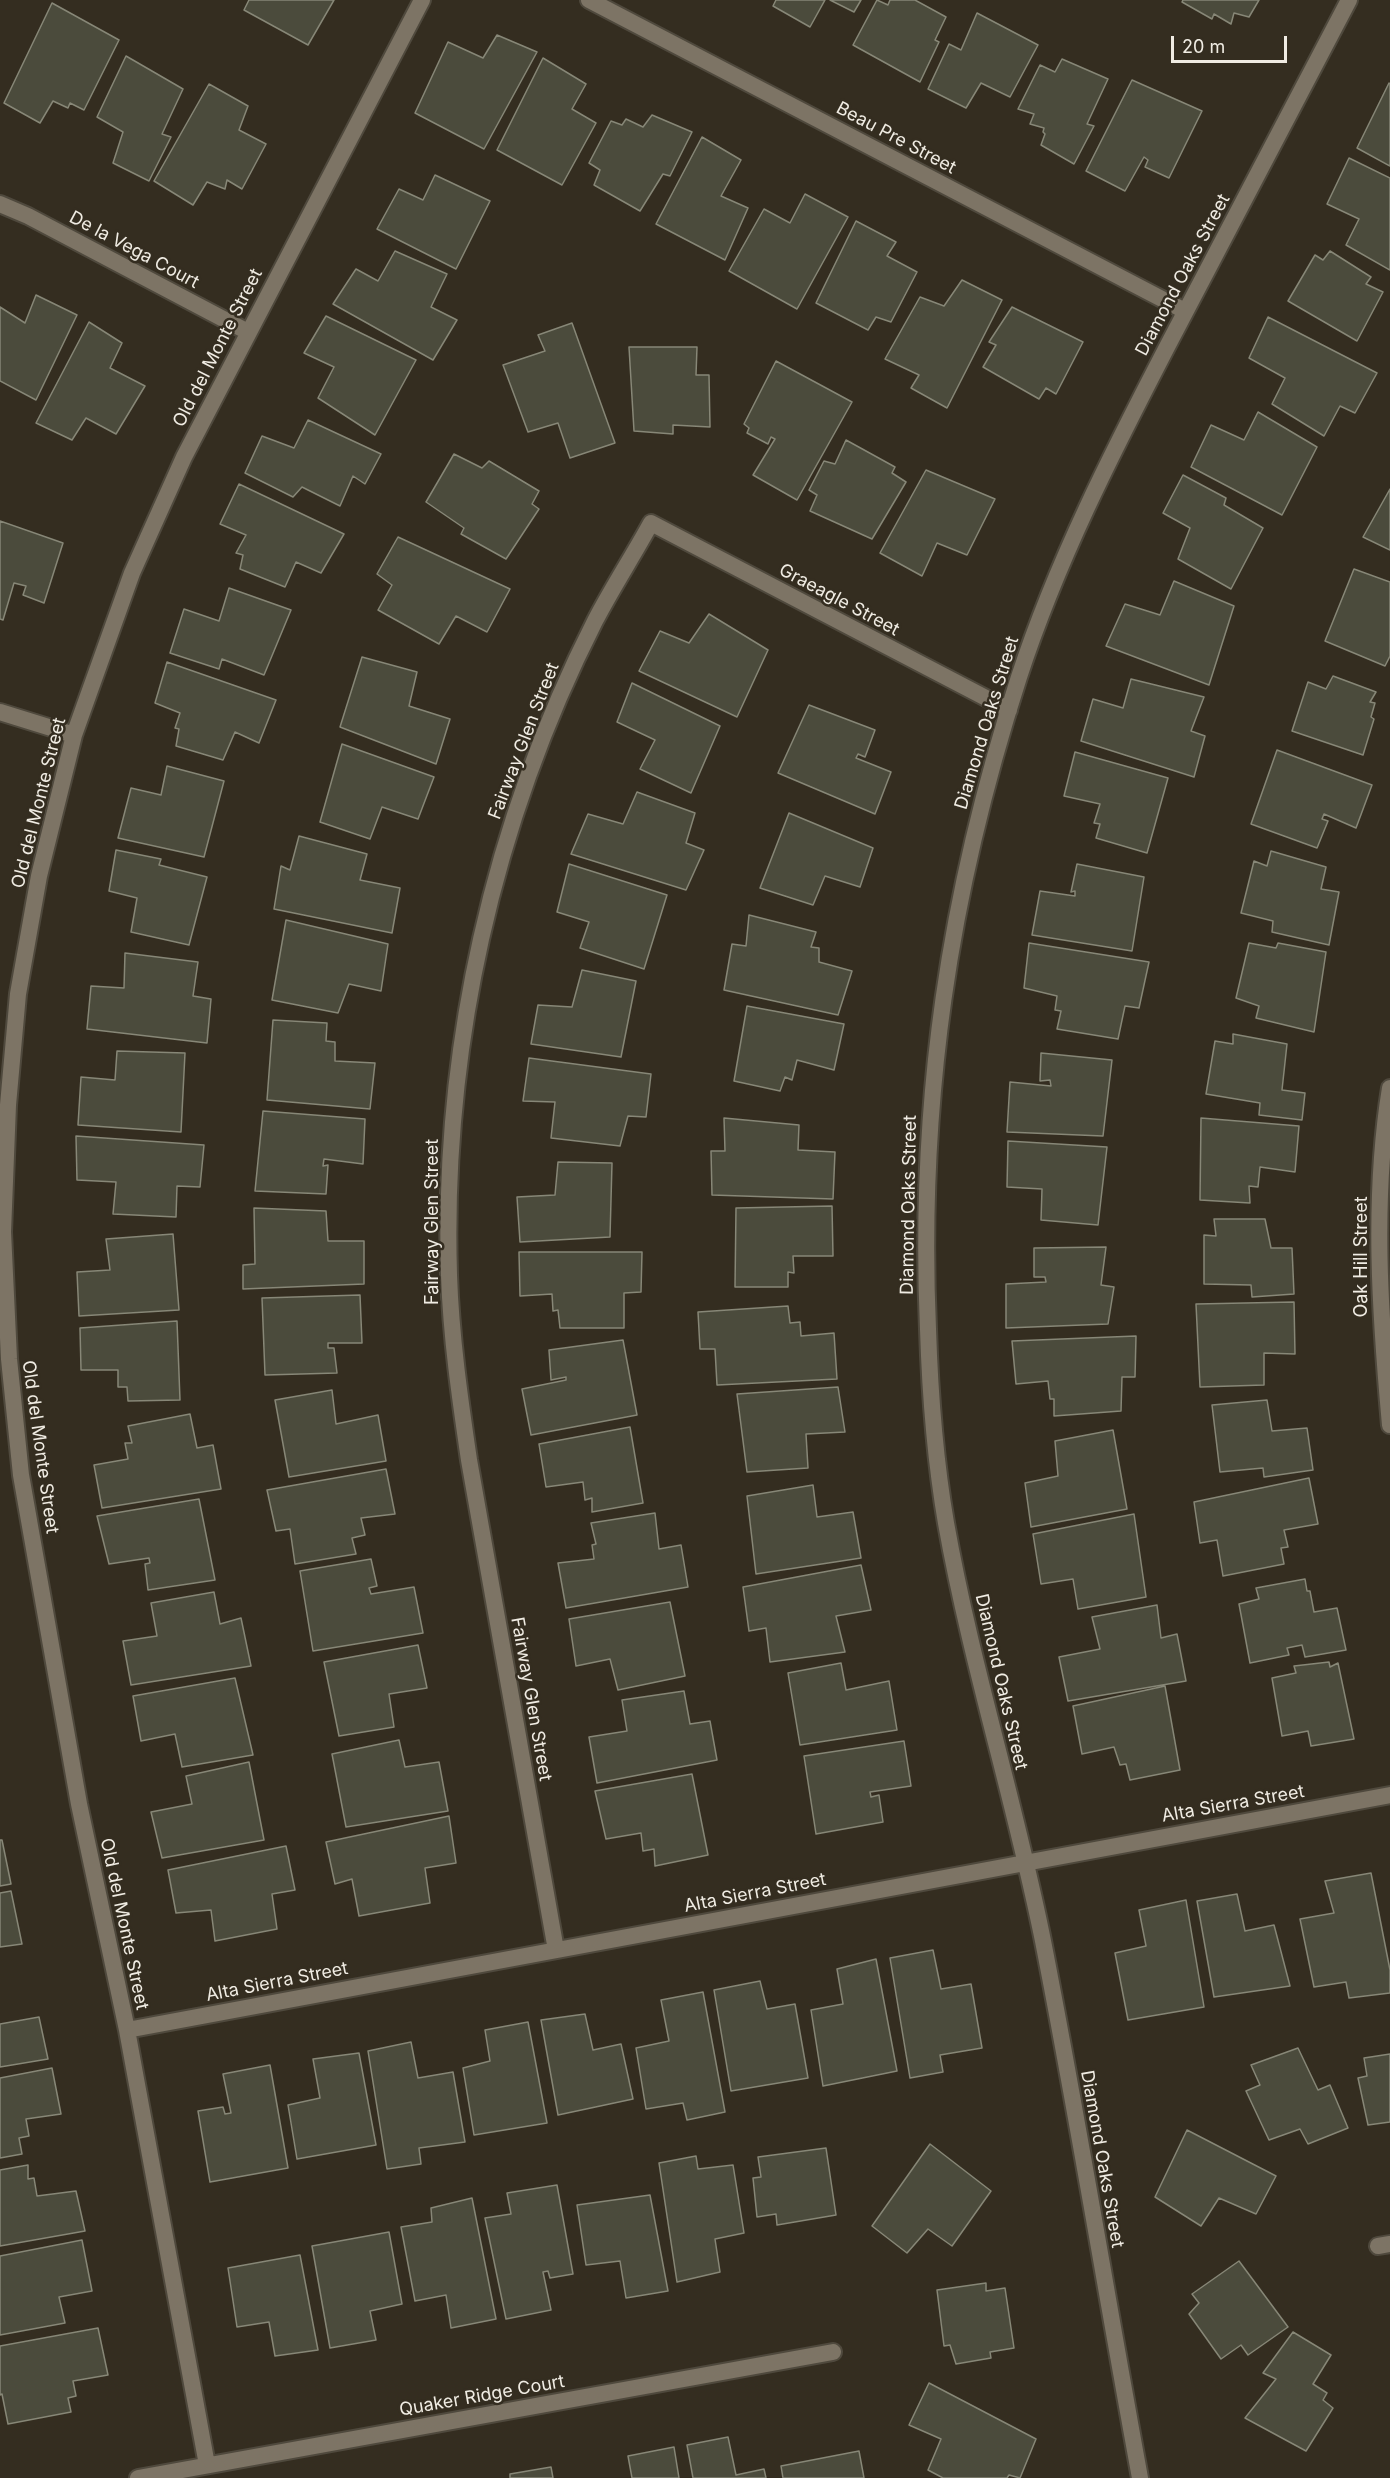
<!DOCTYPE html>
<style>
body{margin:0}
#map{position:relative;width:1390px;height:2478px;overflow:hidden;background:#342d20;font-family:Inter,sans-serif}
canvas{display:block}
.scale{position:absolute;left:1171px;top:36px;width:116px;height:27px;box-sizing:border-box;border:3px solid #f0ece3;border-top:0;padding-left:8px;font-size:18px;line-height:21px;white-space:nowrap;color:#f0ece3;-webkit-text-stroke:4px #342d20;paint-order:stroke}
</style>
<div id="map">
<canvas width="1390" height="2478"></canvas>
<div class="scale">20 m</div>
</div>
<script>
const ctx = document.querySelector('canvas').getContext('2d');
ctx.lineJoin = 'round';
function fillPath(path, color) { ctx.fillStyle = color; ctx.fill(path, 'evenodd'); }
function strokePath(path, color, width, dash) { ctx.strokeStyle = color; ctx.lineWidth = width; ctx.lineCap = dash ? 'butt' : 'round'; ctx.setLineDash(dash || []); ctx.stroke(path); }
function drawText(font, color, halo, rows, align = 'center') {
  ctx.font = font + ' Inter,sans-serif'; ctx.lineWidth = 5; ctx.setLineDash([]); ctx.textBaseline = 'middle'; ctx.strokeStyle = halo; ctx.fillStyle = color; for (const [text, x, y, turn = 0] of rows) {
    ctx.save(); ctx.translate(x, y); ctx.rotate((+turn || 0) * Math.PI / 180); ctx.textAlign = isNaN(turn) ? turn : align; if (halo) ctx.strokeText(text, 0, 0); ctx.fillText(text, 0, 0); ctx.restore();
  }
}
const building = new Path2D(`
 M249,0H334L308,45L244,10Z
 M776,0H825L810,27L773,6Z
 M830,0H861L854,12Z
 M877,0L888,5L890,0H915L946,17L935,40L939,42L920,82L853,45Z
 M1183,0H1259L1249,17L1234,13L1231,24L1214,14L1212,19L1182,2Z
 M52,3L119,40L84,110L70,103L68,108L53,101L40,123L4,103Z
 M977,13L1038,45L1010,97L981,83L966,108L928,89L949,44L961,50Z
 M497,35L537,52L484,149L415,113L448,42L483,58Z
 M126,56L183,89L162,134L171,137L149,181L113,163L123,132L97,117Z
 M543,58L586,84L572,109L596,123L562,185L497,150Z
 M1062,59L1108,79L1087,124L1094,126L1074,164L1041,145L1045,134L1043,132L1044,128L1030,124L1034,114L1018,109L1040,65L1055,72Z
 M1132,80L1202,111L1169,178L1145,167L1148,160L1144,157L1125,191L1086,171Z
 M1389,83L1390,84V166L1357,148Z
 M209,84L248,106L239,130L266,144L242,189L227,180L225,189L207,182L193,205L154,181Z
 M652,115L692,132L670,176L663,174L640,211L594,185L600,170L589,163L611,121L622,125L626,119L643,127Z
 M702,137L741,160L721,196L748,208L725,260L656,224Z
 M1349,158L1390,178V270L1346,245L1359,219L1327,204Z
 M435,175L490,201L456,269L377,229L399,189L423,200Z
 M805,194L848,217L797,309L729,271L764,209L790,223Z
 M856,221L896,242L887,256L917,272L891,322L876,317L868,330L816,303Z
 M395,251L447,274L431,307L457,320L433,360L333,304L356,269L378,281Z
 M1330,251L1371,277L1366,284L1383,292L1357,341L1288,301L1315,255L1323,260Z
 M962,280L1002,300L947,408L911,388L919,375L885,359L920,297L944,306Z
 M36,295L77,315L36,400L0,381V307L25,323Z
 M1012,307L1083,342L1056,394L1046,388L1039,399L983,367L996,345L989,342Z
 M326,316L416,360L375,435L318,398L334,367L304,353Z
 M1268,317L1377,373L1355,413L1340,406L1324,436L1272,404L1285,378L1249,358Z
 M89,322L122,343L110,368L145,386L116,434L86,418L72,440L36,423Z
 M572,323L615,443L570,458L558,423L528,432L503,365L545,351L538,335Z
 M629,347H697L696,375H709L710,427L673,425V434L634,431Z
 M776,361L852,402L797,500L753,475L775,439L771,437L768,444L747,433L749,428L744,424Z
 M1258,412L1317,447L1282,515L1191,467L1211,425L1244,440Z
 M308,420L381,454L365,484L353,476L340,506L302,487L293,497L245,473L262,436L294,448Z
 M846,440L895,467L892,473L906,482L872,539L810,511L817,495L809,490L824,461L835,464Z
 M454,454L482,468L489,461L539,491L532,504L539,509L506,559L461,534L464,528L426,502Z
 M926,470L995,499L967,555L937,543L922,576L880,553Z
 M1183,475L1226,498L1224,505L1263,528L1231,589L1178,559L1190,528L1163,513Z
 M239,484L344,534L321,573L296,562L285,587L240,569L243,555L236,553L246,535L220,524Z
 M1390,489V550L1363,537Z
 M0,521L63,543L44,603L23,595L26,586L14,583L3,620L0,619Z
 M398,537L510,589L487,632L456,616L439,644L378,610L392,585L377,574Z
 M1354,569L1390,582V656L1385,666L1325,641Z
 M1174,581L1234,606L1209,685L1106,646L1125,604L1160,615Z
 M229,588L291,610L264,675L222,659L219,669L170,653L184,609L219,621Z
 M709,614L768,650L737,717L639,671L660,631L689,643Z
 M362,657L417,672L409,706L450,719L436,764L340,727Z
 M167,662L276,700L259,743L235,732L223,760L176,746L179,729L175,728L180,713L155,703Z
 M1333,676L1376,692L1370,702L1375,703L1371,717L1374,719L1363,755L1292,731L1308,682L1326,689Z
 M1131,679L1204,697L1191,731L1205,736L1194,777L1081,741L1093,699L1123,708Z
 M632,683L720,726L691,793L640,769L655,740L617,722Z
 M809,705L875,730L865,757L858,754L856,758L891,772L875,814L778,773Z
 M342,744L434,777L418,819L382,807L370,839L320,822Z
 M1277,750L1372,785L1356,828L1324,814L1322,819L1328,821L1317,848L1251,824Z
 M1075,752L1168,778L1147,853L1096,838L1100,824L1094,823L1100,804L1064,796Z
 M167,766L224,781L204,857L118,838L131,788L161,795Z
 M637,792L695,813L686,843L704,850L686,890L571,854L588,814L623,824Z
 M789,813L873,848L860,887L825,876L813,905L760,888Z
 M299,836L367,854L360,880L400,888L392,933L274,909L281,866L290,870Z
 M116,850L161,859L159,865L207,877L189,945L131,932L137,898L109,891Z
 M1271,851L1326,867L1321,889L1339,892L1329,945L1272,932L1273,921L1241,913L1254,861L1267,866Z
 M569,864L667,895L644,969L580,948L589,922L557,912Z
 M1077,864L1144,877L1132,951L1032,935L1040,891L1075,896V891L1071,892Z
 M749,915L816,932L811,947L819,948V962L852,971L838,1015L724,990L732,944L746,946Z
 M286,920L388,944L381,991L349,984L338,1013L272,1000Z
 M1029,943L1149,962L1139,1008L1125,1006L1118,1039L1057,1029L1061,1011L1055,1010L1057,996L1024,988Z
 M1249,943L1276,948L1278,943L1326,952L1314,1032L1256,1018L1259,1006L1236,998Z
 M125,953L198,962L193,996L211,999L207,1043L87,1029L91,986L124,988Z
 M582,970L636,981L621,1057L531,1044L538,1005L572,1007Z
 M747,1006L844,1024L834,1070L797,1060L792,1080L785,1077L780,1091L734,1081Z
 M273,1020L327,1023L326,1041L335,1042V1061L375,1063L370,1109L267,1100Z
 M1233,1034L1287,1044L1282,1090L1305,1093L1302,1120L1259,1115L1260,1103L1206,1094L1215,1041L1233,1044Z
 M117,1051L185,1053L181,1132L78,1125L81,1077L115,1080Z
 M1041,1053L1112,1060L1103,1136L1007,1132L1010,1082L1051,1086L1050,1080L1040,1081Z
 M529,1058L651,1074L646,1117L628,1116L620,1146L551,1138L555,1102L523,1101Z
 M263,1111L365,1119L363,1164L324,1159L323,1166L328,1165L326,1194L255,1191Z
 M724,1118L799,1125L798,1150L835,1152L833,1199L712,1195L711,1151H725Z
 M1201,1118L1299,1126L1295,1172L1260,1167L1258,1187L1249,1186L1250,1203L1200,1200Z
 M76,1136L204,1145L200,1187L177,1186L176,1217L113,1214L116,1182L77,1180Z
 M1008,1141L1107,1147L1098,1225L1041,1220L1042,1189L1007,1187Z
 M558,1162L612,1163L610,1237L520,1242L517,1197L555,1195Z
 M832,1206L833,1256H793L794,1273L788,1272V1287H735L736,1208Z
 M254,1208L326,1211L328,1241H364V1284L243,1289V1265L255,1264Z
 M1214,1219H1265L1271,1248H1292L1294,1294L1252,1297L1251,1285L1204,1284V1235L1216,1236Z
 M173,1234L179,1310L79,1316L77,1272L110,1270L106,1239Z
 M1106,1247L1101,1285L1114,1287L1108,1324L1006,1328V1284L1046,1282L1045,1277H1034V1248Z
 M519,1252H642L641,1292L624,1293V1328H560L558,1310L553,1311L552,1294L520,1296Z
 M360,1295L362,1343H328V1348H334L337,1373L265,1375L262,1298Z
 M1294,1302L1295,1354L1264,1353V1385L1200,1387L1196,1304Z
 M788,1306L790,1323L800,1322L801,1336L834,1333L837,1379L717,1385L715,1349H700L698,1312Z
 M177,1321L180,1400L128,1401L127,1387H118V1370H81L80,1328Z
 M1136,1336L1135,1377H1122L1121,1411L1054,1416V1399H1050L1048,1381L1016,1384L1012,1341Z
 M623,1340L637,1415L531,1435L522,1389L566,1380V1377L551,1380L549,1350Z
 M838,1387L845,1432L806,1434L808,1468L747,1472L737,1394Z
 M332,1390L336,1424L378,1415L386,1461L289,1477L275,1400Z
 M1267,1400L1272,1431L1307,1428L1313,1470L1264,1477L1263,1468L1220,1472L1212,1405Z
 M190,1414L197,1448L213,1445L221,1489L102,1508L94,1465L128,1459L125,1443H132L128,1426Z
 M630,1427L643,1503L592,1512V1498L585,1500L583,1482L546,1487L539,1444Z
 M1113,1430L1127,1509L1031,1527L1025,1483L1058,1476L1055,1441Z
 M386,1469L395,1514L361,1518L365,1535L352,1538L356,1554L295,1564L290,1529L276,1531L267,1490Z
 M1309,1478L1318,1524L1284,1530L1288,1547L1281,1548L1284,1564L1223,1576L1217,1540L1200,1543L1194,1502Z
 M813,1485L817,1517L853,1512L861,1558L756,1574L747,1496Z
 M199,1499L215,1580L148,1590L145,1564L150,1563L149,1558L109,1564L97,1516Z
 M655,1513L659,1549L681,1545L688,1587L566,1608L558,1563L594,1559L592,1545L596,1544L591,1523Z
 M1134,1514L1146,1597L1078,1609L1073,1579L1041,1584L1033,1534Z
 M371,1559L377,1586L369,1588L371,1594L414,1587L423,1633L313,1651L300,1571Z
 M861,1565L871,1610L836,1616L845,1652L770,1662L766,1628L749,1631L743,1587Z
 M1305,1579L1307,1591H1310L1314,1612L1337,1608L1346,1650L1305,1657L1302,1645L1287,1648L1289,1655L1250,1663L1239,1604L1259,1599L1256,1588Z
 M214,1592L220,1624L241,1618L251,1666L131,1685L123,1641L157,1636L151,1603Z
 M670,1602L685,1676L618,1690L610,1659L576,1666L569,1619Z
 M1157,1605L1161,1638L1177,1634L1186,1681L1068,1701L1059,1657L1100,1649L1092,1617Z
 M418,1645L427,1688L389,1694L394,1727L339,1736L324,1662Z
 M1329,1662L1330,1667L1338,1663L1354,1739L1311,1746L1308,1731L1282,1736L1272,1678L1296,1673L1294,1666Z
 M841,1663L846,1690L889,1681L897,1730L800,1745L788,1673Z
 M235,1678L253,1755L182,1767L175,1734L141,1741L133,1696Z
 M1165,1686L1180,1770L1130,1780L1126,1764L1120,1765L1114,1747L1082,1754L1073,1706Z
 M684,1691L690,1724L710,1721L717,1760L597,1783L589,1737L627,1731L622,1700Z
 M399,1740L405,1767L439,1762L448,1811L346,1827L332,1754Z
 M904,1741L911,1786L870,1792L871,1797L879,1795L883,1822L816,1834L804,1756Z
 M249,1762L264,1840L162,1858L151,1812L192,1804L186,1776Z
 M692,1774L708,1855L655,1866L654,1849L643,1851L641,1833L606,1839L595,1791Z
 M449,1816L456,1863L425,1868L430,1903L359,1916L352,1879L335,1884L326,1842Z
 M0,1840H2L11,1884L0,1886Z
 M286,1846L295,1890L272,1894L277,1929L215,1941L211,1910L176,1913L168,1870Z
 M1371,1873L1390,1970V1993L1349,1998L1346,1982L1314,1987L1300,1919L1334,1913L1325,1881Z
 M11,1891L22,1944L0,1947V1893Z
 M1237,1894L1245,1931L1274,1925L1290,1986L1214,1997L1197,1901Z
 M1186,1900L1204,2007L1128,2020L1115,1953L1146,1946L1139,1910Z
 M933,1950L941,1989L971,1984L982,2048L940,2055L943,2072L910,2078L890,1958Z
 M876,1959L897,2071L823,2086L811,2010L843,2004L837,1969Z
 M760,1981L767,2009L795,2004L808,2078L731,2091L714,1990Z
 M703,1992L725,2112L687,2120L683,2103L646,2109L636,2048L669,2041L661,2000Z
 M585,2014L593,2050L621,2044L633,2099L558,2115L541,2020Z
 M39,2017L48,2059L0,2067V2024Z
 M528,2022L547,2123L474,2135L463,2068L490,2061L485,2030Z
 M411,2042L418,2078L453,2072L465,2142L419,2148L421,2164L387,2169L368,2051Z
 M1298,2048L1318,2090L1330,2085L1348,2128L1308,2144L1300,2129L1269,2140L1246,2091L1260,2085L1251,2065Z
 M359,2053L376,2145L297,2159L288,2105L320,2098L313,2059Z
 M1390,2054V2122L1368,2125L1358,2078L1367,2076L1364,2058Z
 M270,2065L288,2168L210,2182L198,2111L223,2107L225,2114L231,2113L223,2074Z
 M52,2068L61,2114L26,2119L29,2136L19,2138L22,2154L0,2158V2078Z
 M1187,2130L1276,2176L1256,2214L1219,2198L1201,2226L1155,2197Z
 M930,2144L991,2191L952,2246L928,2229L907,2253L872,2226Z
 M826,2148L836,2215L777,2225L776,2214L757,2217L753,2178L761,2177L758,2157Z
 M696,2156L698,2169L733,2165L744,2233L715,2239L720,2272L677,2282L659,2163Z
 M28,2165V2179L34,2178L37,2196L76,2191L85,2231L0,2246V2170Z
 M557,2185L573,2274L550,2278L548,2271L543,2272L551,2310L506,2319L485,2218L511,2214L507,2193Z
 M650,2195L668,2291L626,2298L620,2261L586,2265L577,2205Z
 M472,2198L496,2319L451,2328L446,2295L415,2301L401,2227L432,2222L431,2208Z
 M389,2232L402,2304L370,2311L376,2340L330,2348L312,2246Z
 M82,2240L92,2291L59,2297L65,2323L0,2335V2256Z
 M300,2255L318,2350L275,2356L269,2322L237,2327L228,2268Z
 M1239,2261L1288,2327L1248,2355L1241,2345L1221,2359L1189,2314L1199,2303L1192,2294Z
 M986,2283V2291L1005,2288L1014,2348L990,2352L991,2358L956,2364L950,2345L944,2346L937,2290Z
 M98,2328L108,2375L73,2381L76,2396L68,2398L71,2412L8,2424L2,2394L0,2395V2346Z
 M1293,2332L1331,2355L1313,2384L1327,2393L1323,2400L1333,2408L1306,2451L1245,2418L1276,2379L1263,2373Z
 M929,2383L1036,2439L1020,2478L1009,2475L1007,2478H943L928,2470L941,2439L909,2425Z
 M728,2437L736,2475L764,2469L766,2478H693L687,2445Z
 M674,2447L679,2478H632L628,2456Z
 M859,2451L864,2478H783L781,2466Z
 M551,2467L553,2478H510V2474Z`);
fillPath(building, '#4b4b3c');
strokePath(building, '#878777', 1.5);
const minor = new Path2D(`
 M589,0L1185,311
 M0,204L28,216L248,332
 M0,712L74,735
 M1390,1088C1372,1199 1380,1314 1390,1425
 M556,1950L469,1460C460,1399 451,1337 449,1275C442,1049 493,822 595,621C612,588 633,556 651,523L1009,710
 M127,2030L1390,1795
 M1378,2246L1390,2244
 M207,2465L127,2030L79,1804L21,1475L9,1359L3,1232L8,1105L18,994L39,876L74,735L132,573L184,457L422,0
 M138,2478L833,2352
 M1140,2478C1107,2299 1078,2119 1043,1941C1015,1801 971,1664 946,1523C935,1459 930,1394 928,1329C918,1102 949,893 1019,677C1057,561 1112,453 1168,345C1228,230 1289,115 1349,0`);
strokePath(minor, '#4f493d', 20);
strokePath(minor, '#7d7465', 16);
drawText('18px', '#f0ece3', '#342d20', [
 ["Beau Pre Street",896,138,28],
 ["De la Vega Court",134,250,28],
 ["Diamond Oaks Street",1183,275,-62],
 ["Old del Monte Street",218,348,-63],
 ["Graeagle Street",839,600,28],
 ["Diamond Oaks Street",987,723,-73],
 ["Fairway Glen Street",524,741,-69],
 ["Old del Monte Street",39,803,-76],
 ["Diamond Oaks Street",909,1205,-89],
 ["Fairway Glen Street",433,1222,-90],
 ["Oak Hill Street",1362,1257,-90],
 ["Old del Monte Street",40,1447,82],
 ["Diamond Oaks Street",1001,1682,77],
 ["Fairway Glen Street",531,1699,80],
 ["Alta Sierra Street",1233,1804,-10],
 ["Alta Sierra Street",755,1893,-11],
 ["Old del Monte Street",124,1924,78],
 ["Alta Sierra Street",277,1982,-11],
 ["Diamond Oaks Street",1102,2159,80],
 ["Quaker Ridge Court",482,2396,-10]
]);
</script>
